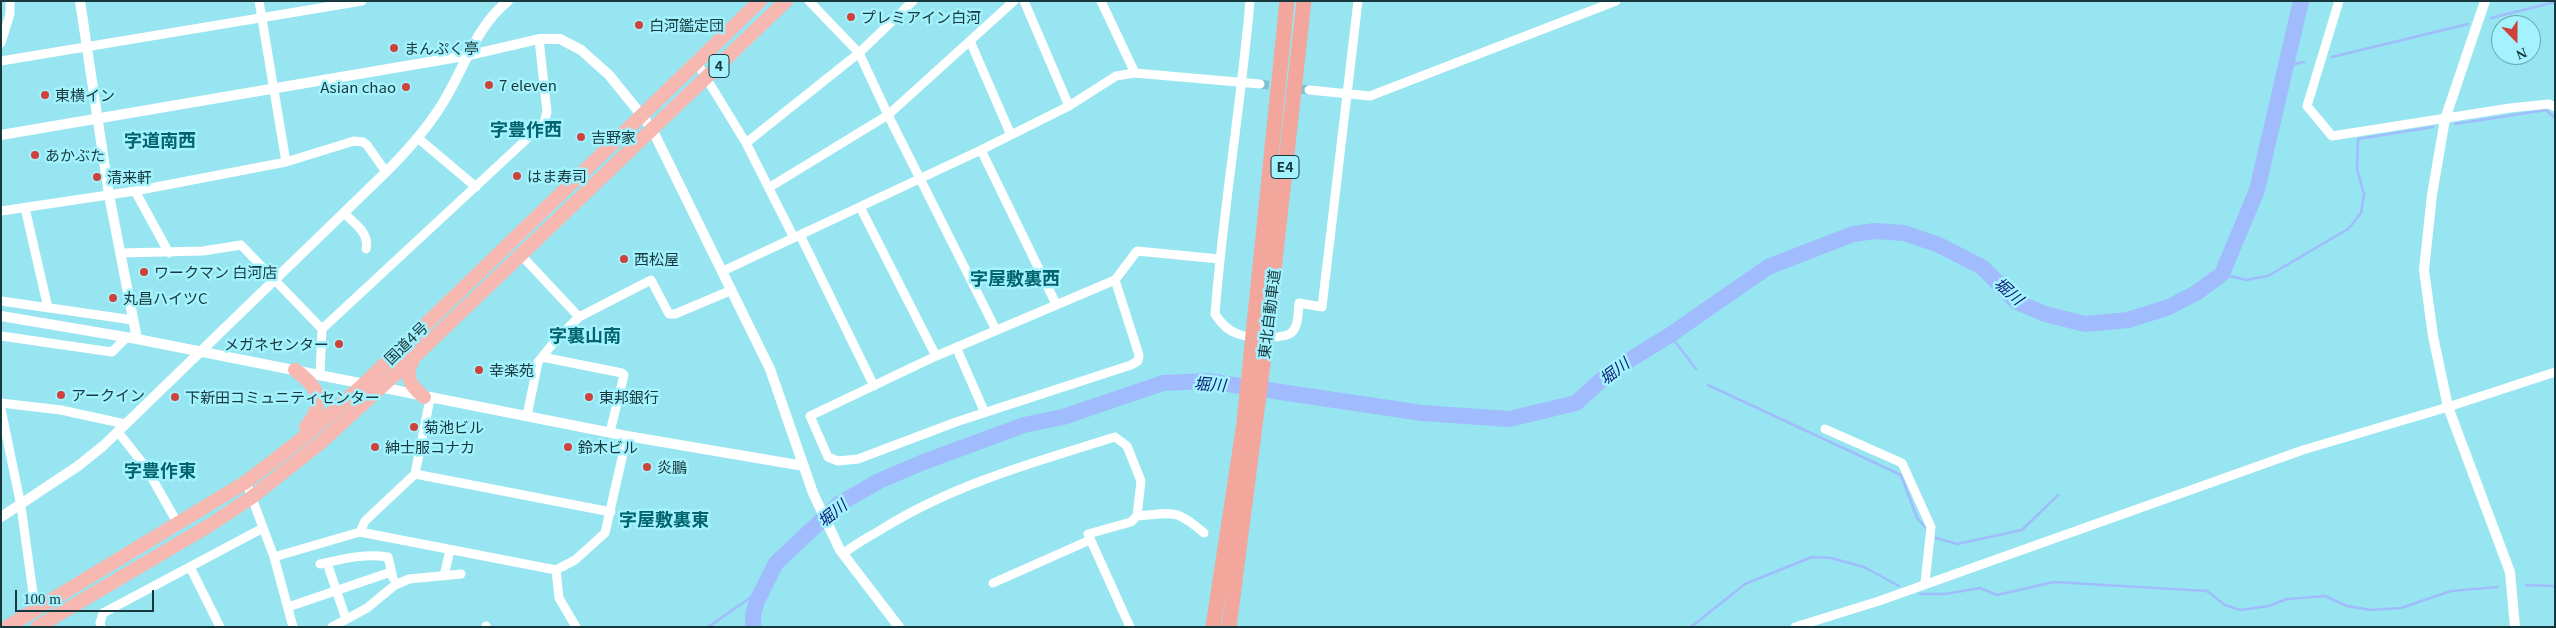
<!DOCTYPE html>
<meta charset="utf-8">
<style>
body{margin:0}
#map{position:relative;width:2556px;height:628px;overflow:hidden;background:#96e5f0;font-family:Georgia,serif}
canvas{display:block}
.frame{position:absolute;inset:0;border:2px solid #17383c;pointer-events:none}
.north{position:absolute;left:2491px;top:15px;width:50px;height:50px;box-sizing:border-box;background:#a3f2fd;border:1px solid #6ba8b0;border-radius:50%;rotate:158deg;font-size:14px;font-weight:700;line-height:20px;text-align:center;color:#17383c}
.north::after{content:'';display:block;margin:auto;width:18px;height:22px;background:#cf413a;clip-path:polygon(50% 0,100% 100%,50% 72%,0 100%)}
.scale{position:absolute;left:15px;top:590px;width:139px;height:22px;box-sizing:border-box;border:2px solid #17383c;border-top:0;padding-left:6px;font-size:15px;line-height:18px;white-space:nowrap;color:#17383c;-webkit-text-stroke:4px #a3f2fd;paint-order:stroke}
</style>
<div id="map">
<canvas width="2556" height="628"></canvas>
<div class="frame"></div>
<div class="north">N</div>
<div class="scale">100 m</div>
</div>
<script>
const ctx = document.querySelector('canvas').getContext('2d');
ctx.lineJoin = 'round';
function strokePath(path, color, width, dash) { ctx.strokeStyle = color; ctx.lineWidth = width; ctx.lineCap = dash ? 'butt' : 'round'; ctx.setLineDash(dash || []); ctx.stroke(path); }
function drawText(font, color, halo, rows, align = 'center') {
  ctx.font = font + ' Georgia,"Noto Sans JP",serif'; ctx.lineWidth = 5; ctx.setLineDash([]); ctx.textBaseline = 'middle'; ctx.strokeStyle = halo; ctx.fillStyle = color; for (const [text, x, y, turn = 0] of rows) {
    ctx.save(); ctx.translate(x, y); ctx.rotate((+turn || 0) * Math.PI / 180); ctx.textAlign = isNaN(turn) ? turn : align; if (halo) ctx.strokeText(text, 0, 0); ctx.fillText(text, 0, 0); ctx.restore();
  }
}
strokePath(new Path2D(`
 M2491,18L2555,2
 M2332,57L2468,24
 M2285,66L2304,62
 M2455,124L2546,110L2555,118
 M2222,274L2246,280L2268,276L2348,229L2361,213L2364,194L2357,169L2358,139L2433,127
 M1670,335L1696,369
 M1708,385L1901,475L1917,518L1926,528
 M1936,538L1957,544L2022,530L2058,495
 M2526,585L2555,586
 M1920,594H1945L1980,588L1997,595L2054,582L2207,591L2225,605L2240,610L2269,606L2287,599L2325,596L2347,606L2371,610L2401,608L2451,591L2497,587
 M708,627L763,589
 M1691,627L1745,584L1812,557L1831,558L1864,567L1899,586`), '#a1bcfc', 2.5);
strokePath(new Path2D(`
 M753,627V615L757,601L776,563L839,504L879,481L921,463L1024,425L1063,417L1163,383L1207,381L1422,413L1509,419L1576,403L1610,372L1670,335L1768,267L1853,234L1875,231L1904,233L1939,245L1982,267L2017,302L2045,314L2085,324L2128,320L2169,307L2196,293L2222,274L2257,190L2301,1`), '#a1bcfc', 16);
strokePath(new Path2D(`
 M1260,84L1309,90`), '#7dc2cc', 9, [9, 4.5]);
strokePath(new Path2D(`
 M259,1L286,162
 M809,1L859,53L888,115L996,330
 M1024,1L1069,106
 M1101,1L1135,73
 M1250,1C1241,106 1223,209 1215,314C1220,322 1228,331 1238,334C1247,338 1283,339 1291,333C1299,326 1298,312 1299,303L1322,307L1358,1
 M2339,1L2307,106L2332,136L2510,108L2549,104L2555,107
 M970,41L1011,135
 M1,43L10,14V1
 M1,61L362,1
 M697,63L746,143L794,238
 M1309,90L1370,96L1616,1
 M419,139L476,187
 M746,143L859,53L913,1
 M981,150L1056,304
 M770,187L888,115L1014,1
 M135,191L169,253
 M860,207L936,356
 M25,208L48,308
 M1,211L135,191L286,162L354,141L363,142L367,145L386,172
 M344,213C354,223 370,233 366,249
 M800,235L874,386
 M121,253L203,251L241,245L322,329
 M521,255L579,317
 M723,271L981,150L1069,106L1116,76L1135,73L1260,84
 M1115,280L1139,355L1138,361L1131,365L956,422L858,459L838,461L828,457L810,416L936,356L1115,280L1137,251L1219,259
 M1,301L133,320
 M1,336L112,352L126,338
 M956,347L985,413
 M542,357L622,373L624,375L610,432
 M320,375L322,329L544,123L547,112L539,39
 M1,403L61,410L125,424
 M1,409L21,506L35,608
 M527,416L538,362L555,341L579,317L651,280L669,314H675L732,290
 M1825,429L1902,463L1931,527L1925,583
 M118,432L145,466L178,524
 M415,474L430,399
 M246,482L274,557L293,627
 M1137,516C1173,513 1175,508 1204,533
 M360,532L365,521L415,474L611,512
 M843,554C855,544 869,537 882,529C954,484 1035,462 1115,437L1127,446L1141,481L1137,516L1131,522L1088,534L1130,627
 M274,557L360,532L556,570L575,560L605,533L627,436
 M327,563L346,619
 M320,564C343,559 365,553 388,557L393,578
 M190,567L220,627
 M556,570L559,598L576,627
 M444,576L450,550
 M993,583L1090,540
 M288,607L391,572
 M486,626V627
 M101,627L100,623L103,613L263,528
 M332,627L367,608L395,585L409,579L461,574
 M1795,627L1879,601L2303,450L2448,407L2555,372`), '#fff', 9);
strokePath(new Path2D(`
 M80,1L109,195L137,339
 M2485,1L2445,119L2432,195L2424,270L2433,336L2448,407L2510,572L2515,627
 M1,135L470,55L539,39H560L581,50L609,75L643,117L652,129L770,369L813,493L840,550L899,627
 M1,316L137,339L627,436L804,466
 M1,517L78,466L103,446L386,172C408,150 428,128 444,101C464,68 477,25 508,1`), '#fff', 10);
strokePath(new Path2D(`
 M413,360C403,376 411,386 424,397
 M295,370C320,388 326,402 306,427
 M7,627L246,482L303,438L364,384L760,1
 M37,627L210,525L252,497L319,444L416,355L786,1`), '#f6b8b0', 14);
strokePath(new Path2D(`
 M1213,627L1244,423L1287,1
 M1229,627L1267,333L1304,1`), '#f3a69c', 15);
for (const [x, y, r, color] of [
 [851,17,5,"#cf413a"],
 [639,25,5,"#cf413a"],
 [394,48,5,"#cf413a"],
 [489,85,5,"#cf413a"],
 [406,87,5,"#cf413a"],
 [45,95,5,"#cf413a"],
 [581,137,5,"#cf413a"],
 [35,155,5,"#cf413a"],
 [517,176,5,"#cf413a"],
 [97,177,5,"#cf413a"],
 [624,259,5,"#cf413a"],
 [144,272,5,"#cf413a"],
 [113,298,5,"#cf413a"],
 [339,344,5,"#cf413a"],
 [479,370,5,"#cf413a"],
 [61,395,5,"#cf413a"],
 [175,397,5,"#cf413a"],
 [589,397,5,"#cf413a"],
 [414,427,5,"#cf413a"],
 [375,447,5,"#cf413a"],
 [568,447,5,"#cf413a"],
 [647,467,5,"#cf413a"]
]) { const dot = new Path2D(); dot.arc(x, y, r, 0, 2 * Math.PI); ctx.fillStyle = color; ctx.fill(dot); strokePath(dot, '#a3f2fd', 2); }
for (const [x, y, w] of [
 [719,66,20],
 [1285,167,28]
]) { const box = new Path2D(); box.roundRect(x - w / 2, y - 11.5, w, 23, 4); ctx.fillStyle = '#a3f2fd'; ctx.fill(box); strokePath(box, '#17383c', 1); }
drawText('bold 14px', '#17383c', null, [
 ["4",719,66],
 ["E4",1285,167]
]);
drawText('15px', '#17383c', '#a3f2fd', [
 ["プレミアイン白河",861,17],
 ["白河鑑定団",649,25],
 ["まんぷく亭",404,48],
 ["7 eleven",499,85],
 ["Asian chao",396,87,"right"],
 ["東横イン",55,95],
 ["吉野家",591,137],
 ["あかぶた",45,155],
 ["はま寿司",527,176],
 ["清来軒",107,177],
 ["西松屋",634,259],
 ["ワークマン 白河店",154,272],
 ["丸昌ハイツC",123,298],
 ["メガネセンター",329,344,"right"],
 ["幸楽苑",489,370],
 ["アークイン",71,395],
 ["下新田コミュニティセンター",185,397],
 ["東邦銀行",599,397],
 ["菊池ビル",424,427],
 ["紳士服コナカ",385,447],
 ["鈴木ビル",578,447],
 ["炎鵬",657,467]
], 'left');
drawText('15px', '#17383c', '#a3f2fd', [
 ["東北自動車道",1269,314,-83],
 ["国道4号",406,343,-44]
]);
drawText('italic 16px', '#0b1973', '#a3f2fd', [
 ["堀川",2009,291,41],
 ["堀川",1614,371,-37],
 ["堀川",1210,384,4],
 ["堀川",832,513,-39]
]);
drawText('bold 18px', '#01646e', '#a3f2fd', [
 ["字豊作西",526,129],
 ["字道南西",160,140],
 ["字屋敷裏西",1015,278],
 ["字裏山南",585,335],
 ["字豊作東",160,470],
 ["字屋敷裏東",664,519]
]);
</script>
